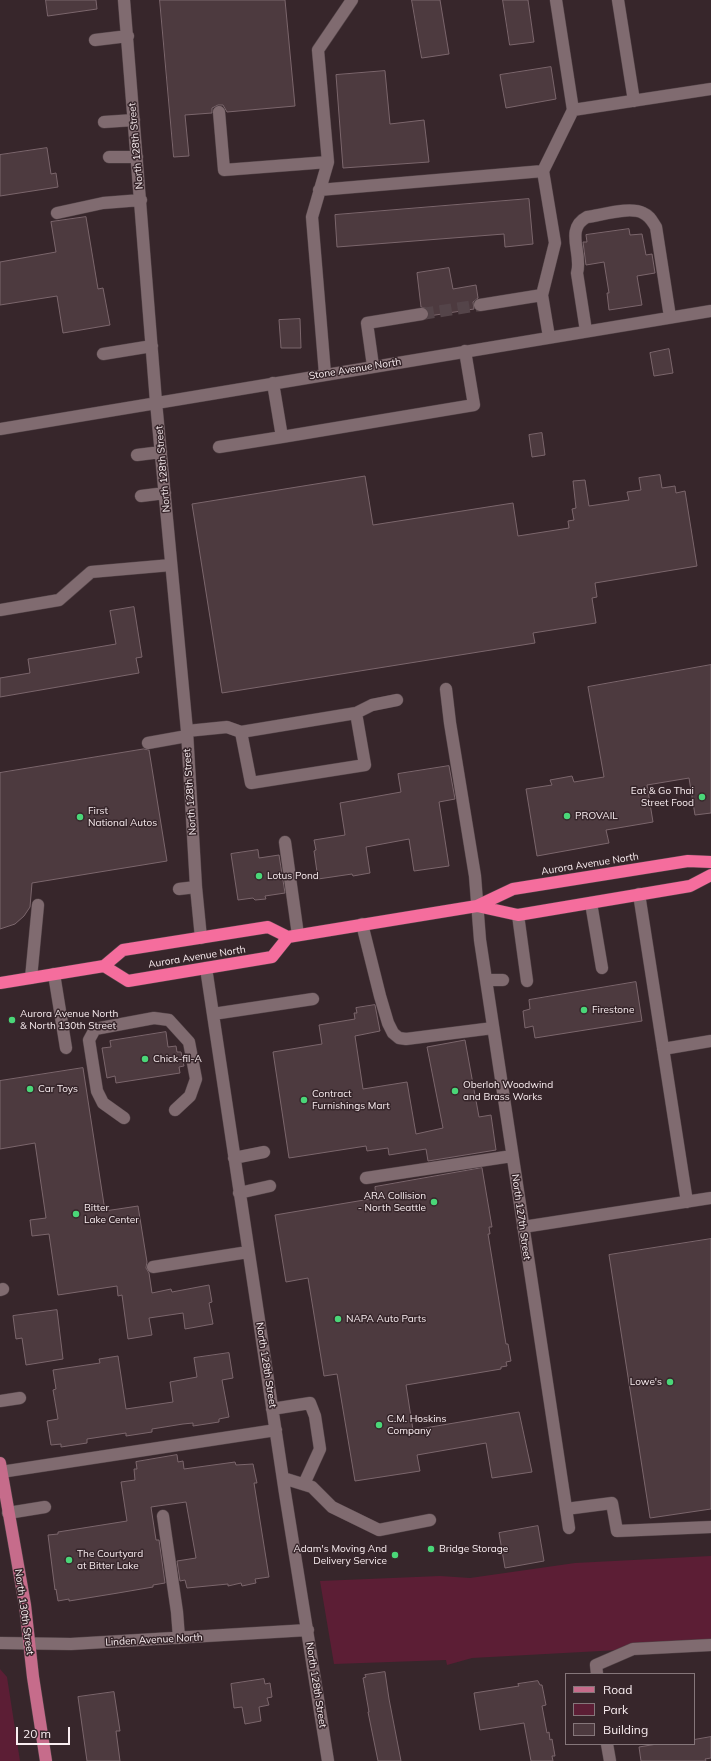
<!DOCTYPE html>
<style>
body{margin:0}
#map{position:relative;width:711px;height:1761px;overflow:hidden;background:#37262b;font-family:Mulish,sans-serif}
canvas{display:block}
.legend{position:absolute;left:565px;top:1673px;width:130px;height:72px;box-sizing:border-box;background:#37262b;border:1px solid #85767a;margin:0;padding:5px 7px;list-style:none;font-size:12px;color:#faeef1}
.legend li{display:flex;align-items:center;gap:8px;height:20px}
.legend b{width:20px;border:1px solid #85767a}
.scale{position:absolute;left:16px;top:1727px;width:54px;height:18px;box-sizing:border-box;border:2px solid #faeef1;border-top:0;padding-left:5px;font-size:12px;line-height:14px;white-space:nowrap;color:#faeef1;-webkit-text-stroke:3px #37262b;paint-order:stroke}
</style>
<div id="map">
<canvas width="711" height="1761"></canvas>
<ul class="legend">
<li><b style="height:5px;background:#c66c8b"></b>Road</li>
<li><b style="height:11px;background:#5c1e35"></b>Park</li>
<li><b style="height:11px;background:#4d3a3f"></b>Building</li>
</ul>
<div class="scale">20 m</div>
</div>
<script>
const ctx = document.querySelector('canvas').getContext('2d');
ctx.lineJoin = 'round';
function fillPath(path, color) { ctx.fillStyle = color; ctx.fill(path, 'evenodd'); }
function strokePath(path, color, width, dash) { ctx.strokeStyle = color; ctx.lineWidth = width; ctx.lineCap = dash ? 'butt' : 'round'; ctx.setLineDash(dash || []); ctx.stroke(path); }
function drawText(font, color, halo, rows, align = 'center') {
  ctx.font = font + ' Mulish,sans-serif'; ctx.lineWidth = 3; ctx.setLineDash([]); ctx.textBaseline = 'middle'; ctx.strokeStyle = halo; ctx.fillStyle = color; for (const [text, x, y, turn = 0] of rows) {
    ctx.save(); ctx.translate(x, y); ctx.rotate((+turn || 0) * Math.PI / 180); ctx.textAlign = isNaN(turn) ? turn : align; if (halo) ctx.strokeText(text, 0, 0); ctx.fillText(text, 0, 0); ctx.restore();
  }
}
fillPath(new Path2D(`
 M711,1556V1645L472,1658L447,1665L446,1660L334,1664L320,1581L440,1576L470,1578L575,1563Z
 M0,1669L7,1677L20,1761H0Z`), '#5c1e35');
const building = new Path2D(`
 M46,0H96L97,9L48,16Z
 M160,0H285L295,106L227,112L223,105H218L212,108V113L185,115L189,156L174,157Z
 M412,0H440L449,54L422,58Z
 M503,0H528L534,42L510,45Z
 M551,67L556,99L506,108L500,75Z
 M385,71L390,124L424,120L429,162L343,168L336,75Z
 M47,148L51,174L56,173L58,187L0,196V155Z
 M529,199L533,244L505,247L504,234L337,247L335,215Z
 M86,217L98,289L103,288L110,325L63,333L57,296L0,305V262L56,252L51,222Z
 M629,229L630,235L642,234L646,255L652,254L655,273L637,276L642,305L609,310L607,293H609L604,262L586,265L583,242H587L586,235Z
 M449,268L453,289L476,285L478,298L473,302L474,309L429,316L428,309L421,307L417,273Z
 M300,319L301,348H281L279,320Z
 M669,349L673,373L654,376L650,353Z
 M542,433L545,455L532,457L529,435Z
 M660,475L662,488L675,486L676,493L685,491L697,566L595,583L597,597L592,598L596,623L533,633L535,643L222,693L192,504L365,476L373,525L513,503L518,536L569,528L568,521L574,520L572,509L576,508L573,481L585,480L589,506L629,500L627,492L641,490L639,478Z
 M134,607L142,657L136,658L139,673L0,697V678L30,673L28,659L116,644L110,611Z
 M711,665V813L695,815L689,778L647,785L653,822L606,830L609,843L537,856L526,789L552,785L550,780L572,776L574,782L604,777L588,687Z
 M144,749L149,750L167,861L32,883L30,907L24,916L15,924L0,929V773Z
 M449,766L455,799L439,802L449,866L414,871L409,839L366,847L370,873L353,876L352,874L318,879L314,851L316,850L314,840L345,835L340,803L401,792L398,774Z
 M258,850L259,858L279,855L285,893L265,896L266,899L255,900L253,898L238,900L231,854Z
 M636,982L642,1021L535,1038L533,1026L525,1028L523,1011L530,1009L529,1000Z
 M375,1005L380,1031L355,1036L363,1089L407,1082L416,1134L443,1128L427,1047L465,1040L479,1117L491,1115L496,1150L428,1161L426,1149L389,1155L388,1148L367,1151L366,1146L289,1158L273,1052L322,1044L319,1025L355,1019L354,1013H357L356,1008Z
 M166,1032L168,1047L176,1046L177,1052H181L184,1066L179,1067L180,1073L116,1083L115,1076L107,1078L102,1048L111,1047L110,1041Z
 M83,1068L105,1211L138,1206L147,1262L146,1268L149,1273L152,1293L171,1289L172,1292L209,1285L212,1302L209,1303L213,1324L185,1329L183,1313L149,1318L152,1335L128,1339L122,1295L118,1296L117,1286L58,1295L49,1234L32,1236L30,1220L46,1218L35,1143L0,1149V1081Z
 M482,1168L492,1227H489L490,1234H488L506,1344H508L511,1361L506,1362L507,1366L501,1367V1369L406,1385L413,1430L519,1412L532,1472L492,1478L486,1443L417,1455L420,1471L355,1481L337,1374L324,1376L308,1278L286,1282L275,1215L376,1198L375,1187Z
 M711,1239V1509L650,1518L609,1255Z
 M57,1310L63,1359L26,1365L22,1338L16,1339L13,1316Z
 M229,1353L233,1378L222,1380L229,1417L219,1419V1422L193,1426V1423L183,1424L152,1429V1432L126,1436V1433L87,1439V1443L61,1447V1444L51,1445L47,1421L58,1419L53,1390L56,1389L53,1370L100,1363L99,1359L118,1356L126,1409L173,1402L170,1382L197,1377L194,1358Z
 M177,1455L178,1462L183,1461L184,1469L235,1462L236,1465L253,1464L257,1483H254L269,1577L255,1579L256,1583L242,1586L241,1583L228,1586V1584L187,1588L185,1580L180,1581L177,1561L196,1558L186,1502L151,1507L156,1540H159L165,1583L153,1585V1587L118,1593L69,1601V1599L58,1601L56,1589L55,1590L48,1535L58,1534V1532L127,1521L121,1482L135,1480L134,1469H137L136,1462Z
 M538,1526L544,1561L505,1568L499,1533Z
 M385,1672L389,1699L401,1761H378L368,1712H369L363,1678L366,1677L365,1675Z
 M264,1679L265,1684L270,1683L272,1697L267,1698L269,1705L259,1707L261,1721L245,1724L242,1707L234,1708L231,1684Z
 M538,1681L540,1685H542L546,1705L542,1706L547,1733L549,1732L550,1740L552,1739L555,1756H552L553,1761H531L524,1723L480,1730L474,1693L519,1686L518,1684Z
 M114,1692L120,1731H116L120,1761H87L78,1697Z
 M711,1737V1758L705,1759L706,1761H641L639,1747L657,1744H694V1740Z`);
fillPath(building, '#4d3a3f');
strokePath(building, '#7b666c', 1);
strokePath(new Path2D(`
 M422,314L480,305`), '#544449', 12, [12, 6]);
const minor = new Path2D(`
 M124,0L156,402L187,731L196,887L201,938
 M556,0L573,110L711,89
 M618,0L634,101
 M95,40L128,36
 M219,112L224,170L328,162
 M104,122L134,120
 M109,157H137
 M319,190L543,171L573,110
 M57,213L103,203L141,200
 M542,295L555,243L543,171
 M480,305L542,295L549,337
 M586,331L577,273C583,254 564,229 587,217C602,215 630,206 643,213C650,216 652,221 656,227L670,317
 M103,354L152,346
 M373,366L367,323L422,314
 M325,374L312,217L328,162L318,50L352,0
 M273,383L282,437L474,405L465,351
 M0,429L711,311
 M219,447L282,437
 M137,455L161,452
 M141,496L165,493
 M0,610L59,600L91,572L171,565
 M446,689L450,723L475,876L480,940L569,1528
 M356,713L372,705L397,700
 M187,731L227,727L241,732L356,713L365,765L251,783L241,732
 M148,743L187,736
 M285,842L298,935
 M179,889L196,887
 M639,894L687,1202
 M591,903L602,968
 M518,915L527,981
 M362,924L380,996L388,1023L393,1033L399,1038L406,1039L493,1028
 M206,968L285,1493L328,1761
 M54,974L66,1048
 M31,978L38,905
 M486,980H503
 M213,1014L313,999
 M663,1049L711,1041
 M124,1118L103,1103L97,1091L89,1040L95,1029L154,1018L169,1020L189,1042L196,1079L190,1096L175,1110
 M234,1158L264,1152
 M366,1178L512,1156
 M239,1193L270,1186
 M523,1227L711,1198
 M153,1267L248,1252
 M0,1290L3,1289
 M0,1401L20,1398
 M272,1409L310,1403L315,1416L320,1449L304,1484
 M1,1472L276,1430
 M283,1478L312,1487L332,1507L379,1530L430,1520
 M566,1509L612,1503L617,1531L711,1527
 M8,1513L45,1507
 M163,1516L177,1612L179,1638
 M0,1643L71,1644L308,1630
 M597,1674L596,1665L633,1649L711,1645
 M607,1744L610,1761`);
const major = new Path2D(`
 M0,1463L25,1605L33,1677L46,1761`);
const highway = new Path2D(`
 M477,906L518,915L690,886L711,875
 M104,966L128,981L272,957L288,937
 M0,983L104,966L123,950L268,927L288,937L477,906L513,889L688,861L711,862`);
strokePath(minor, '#534448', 13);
strokePath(major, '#534448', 13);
strokePath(highway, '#534448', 13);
strokePath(minor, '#806b70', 12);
strokePath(major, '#c66c8b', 12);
strokePath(highway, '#f56d9d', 12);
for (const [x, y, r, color] of [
 [702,797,4,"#4ad778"],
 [567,816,4,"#4ad778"],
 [80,817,4,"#4ad778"],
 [259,876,4,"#4ad778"],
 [584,1010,4,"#4ad778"],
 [12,1020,4,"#4ad778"],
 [145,1059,4,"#4ad778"],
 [30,1089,4,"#4ad778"],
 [455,1091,4,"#4ad778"],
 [304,1100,4,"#4ad778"],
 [434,1202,4,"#4ad778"],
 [76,1214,4,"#4ad778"],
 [338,1319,4,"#4ad778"],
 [670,1382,4,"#4ad778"],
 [379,1425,4,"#4ad778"],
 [431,1549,4,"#4ad778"],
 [395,1555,4,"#4ad778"],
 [69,1560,4,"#4ad778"]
]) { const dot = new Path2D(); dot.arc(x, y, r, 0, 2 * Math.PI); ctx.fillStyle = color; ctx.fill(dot); strokePath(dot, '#37262b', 1.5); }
drawText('10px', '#faeef1', '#37262b', [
 ["North 128th Street",136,146,-95],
 ["Stone Avenue North",355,369,-9],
 ["North 128th Street",163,469,-95],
 ["North 128th Street",190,792,-94],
 ["Aurora Avenue North",590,864,-9],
 ["Aurora Avenue North",197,957,-9],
 ["North 127th Street",521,1217,82],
 ["North 128th Street",266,1365,81],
 ["North 130th Street",24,1612,82],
 ["Linden Avenue North",154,1640,-3],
 ["North 128th Street",316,1685,81]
]);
drawText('10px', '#faeef1', '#37262b', [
 ["Eat & Go Thai",694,791,"right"],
 ["Street Food",694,803,"right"],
 ["First",88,811],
 ["National Autos",88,823],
 ["PROVAIL",575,816],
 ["Lotus Pond",267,876],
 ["Firestone",592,1010],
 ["Aurora Avenue North",20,1014],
 ["& North 130th Street",20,1026],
 ["Chick-fil-A",153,1059],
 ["Oberloh Woodwind",463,1085],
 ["and Brass Works",463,1097],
 ["Car Toys",38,1089],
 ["Contract",312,1094],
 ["Furnishings Mart",312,1106],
 ["ARA Collision",426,1196,"right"],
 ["- North Seattle",426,1208,"right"],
 ["Bitter",84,1208],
 ["Lake Center",84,1220],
 ["NAPA Auto Parts",346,1319],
 ["Lowe's",662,1382,"right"],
 ["C.M. Hoskins",387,1419],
 ["Company",387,1431],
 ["Adam's Moving And",387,1549,"right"],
 ["Delivery Service",387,1561,"right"],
 ["Bridge Storage",439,1549],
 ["The Courtyard",77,1554],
 ["at Bitter Lake",77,1566]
], 'left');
</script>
